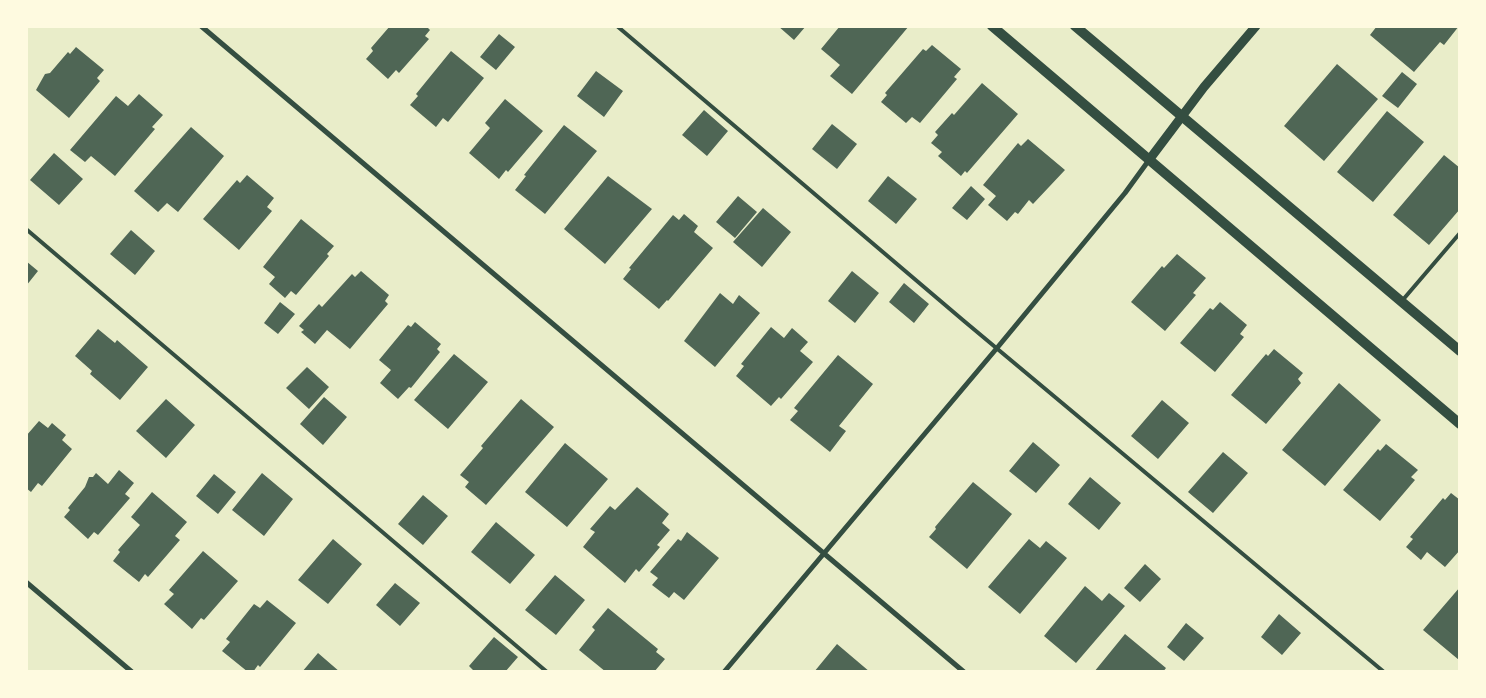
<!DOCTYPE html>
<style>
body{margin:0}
#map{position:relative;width:1486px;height:698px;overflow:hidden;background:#e9edc9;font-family:"Asap Condensed",sans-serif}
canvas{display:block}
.frame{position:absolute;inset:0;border:28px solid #fefae0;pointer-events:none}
</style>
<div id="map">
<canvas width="1486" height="698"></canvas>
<div class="frame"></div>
</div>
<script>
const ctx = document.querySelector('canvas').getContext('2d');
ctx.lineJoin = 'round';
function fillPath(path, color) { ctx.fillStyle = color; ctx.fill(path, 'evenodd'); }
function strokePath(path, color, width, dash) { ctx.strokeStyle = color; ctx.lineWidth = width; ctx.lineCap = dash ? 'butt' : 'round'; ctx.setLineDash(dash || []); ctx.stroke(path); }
fillPath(new Path2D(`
 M390,26H426L430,30L425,36L429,39L399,73L396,70L388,79L366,59L373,51L371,48Z
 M778,26H806L794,40Z
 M840,26H909L852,94L830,76L840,65L821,49Z
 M1377,26H1459L1444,45L1440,42L1414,72L1370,35Z
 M499,34L515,47L496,70L480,57Z
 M932,45L961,69L954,77L957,79L920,123L912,117L906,123L881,102L887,95L885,93L923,49L926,51Z
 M76,47L104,70L97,78L100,81L69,118L36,90L45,74L50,73L68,52L70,54Z
 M451,51L484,78L448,122L443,118L436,127L410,105L418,96L416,94Z
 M1337,64L1378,99L1324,161L1284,126Z
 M596,71L623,91L604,117L577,96Z
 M1402,72L1417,84L1398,108L1382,96Z
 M982,83L1018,114L967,173L965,171L961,176L938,156L942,152L931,143L938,135L935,132L952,113L954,115Z
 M139,94L163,115L152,127L155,129L115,176L91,156L85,162L70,150L116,96L128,106Z
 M505,99L543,131L508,172L506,170L499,179L469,153L490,128L485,123Z
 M704,110L728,131L707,156L682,135Z
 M1387,111L1424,142L1373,202L1337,172Z
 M832,124L857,144L837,169L812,149Z
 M564,125L597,151L545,214L515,190L526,176L524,175Z
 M191,127L224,156L178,212L167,203L158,212L134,191Z
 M1028,139L1065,170L1033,204L1029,200L1018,214L1015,212L1007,221L988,205L996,196L983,185L1018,143L1021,146Z
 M54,153L83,179L59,205L30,180Z
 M1444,155L1460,168V209L1429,245L1393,215Z
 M247,175L274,198L267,207L272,211L239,250L203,219L237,180L240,183Z
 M608,176L652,209L605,264L564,229Z
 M888,176L917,199L896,224L868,201Z
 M971,186L985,199L967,220L952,208Z
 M738,196L757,212L735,238L716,222Z
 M763,208L791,232L762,267L733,242Z
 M684,214L698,226L694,232L713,248L668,301L667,300L659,309L623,279L631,269L629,268L673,215L679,220Z
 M301,219L334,246L327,254L329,256L296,295L291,291L285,298L269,284L275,277L263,267Z
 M131,230L155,251L135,275L110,254Z
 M1177,254L1206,278L1193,293L1196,295L1165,331L1131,302L1162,266L1164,268Z
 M26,261L38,271L26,286Z
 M361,271L389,295L385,301L388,304L350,349L327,330L315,344L301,332L304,330L299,326L319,304L322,307L352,274L355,277Z
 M852,271L879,293L855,323L828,301Z
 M904,283L929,304L914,323L889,302Z
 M720,293L733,304L739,295L760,313L715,367L684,341Z
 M280,302L295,314L278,334L264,323Z
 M1220,302L1247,325L1240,334L1244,337L1215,372L1180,343L1210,308L1213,310Z
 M415,322L441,344L437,349L440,352L411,388L409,387L398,399L380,383L391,370L379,360L408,325L411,327Z
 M771,327L784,338L792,328L808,342L800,351L813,362L781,399L779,397L771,406L736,376L744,366L741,364Z
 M98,329L115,343L117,340L148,367L120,400L90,374L92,371L75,356Z
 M1274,349L1303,373L1298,379L1301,383L1266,424L1231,395L1266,354L1268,356Z
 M454,354L488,382L448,429L414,400Z
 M838,355L873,384L839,426L846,431L830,452L790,420L798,411L794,408Z
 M307,367L329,387L309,409L286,388Z
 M1339,383L1381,420L1325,486L1282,450Z
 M324,397L347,417L323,445L300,424Z
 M166,399L195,425L166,458L136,431Z
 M521,399L554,427L486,505L465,487L469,482L460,475L483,448L481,446Z
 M1162,400L1189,423L1158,459L1131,436Z
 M39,421L48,428L52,423L66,435L62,440L72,449L42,486L38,483L31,492L26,488V436Z
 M1033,442L1060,465L1036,493L1009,471Z
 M565,443L608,479L567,527L525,492Z
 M1386,444L1418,470L1411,477L1415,480L1380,521L1343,490L1378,449L1380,451Z
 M1223,452L1248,473L1213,513L1188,492Z
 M119,470L134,483L125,494L130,498L98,535L94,532L88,539L64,517L70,510L68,508L85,487L89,477H93L96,473L108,484Z
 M262,473L293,499L264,536L232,510Z
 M214,474L236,492L218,514L196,496Z
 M1090,477L1121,503L1099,530L1068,504Z
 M973,482L1012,514L967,569L929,537L936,529L935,527Z
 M637,487L669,514L662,523L670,530L657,545L660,547L639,572L636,569L625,583L583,547L595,532L590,529L610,506L615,510Z
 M152,492L187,522L175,536L180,540L148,577L145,574L139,582L113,561L120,552L118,550L140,525L131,517Z
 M1451,493L1460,500V550L1445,567L1427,552L1421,560L1406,547L1413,539L1410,537L1443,498L1445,500Z
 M423,495L448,516L423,545L398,524Z
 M496,522L535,555L510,584L471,552Z
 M687,532L719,558L684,600L674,592L669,598L652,585L658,578L650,572L678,539L681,541Z
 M333,539L362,564L328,604L298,580Z
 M1029,539L1040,548L1046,541L1067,558L1020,614L988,587Z
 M203,551L238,581L204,620L201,618L192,629L164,604L174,594L169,590Z
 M1145,564L1161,579L1140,602L1124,588Z
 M555,575L585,600L556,635L525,610Z
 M395,583L420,603L400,626L376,605Z
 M1085,586L1102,601L1109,593L1125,606L1076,663L1044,636Z
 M1460,587V659L1459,660L1423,630Z
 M267,600L296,623L260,667L258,665L253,672H248L222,651L230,642L226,639L254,604L260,608Z
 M608,608L658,649L656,652L665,659L654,672H606L579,650L595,630L592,627Z
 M1279,614L1301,633L1282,655L1261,637Z
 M1186,623L1204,638L1184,661L1167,647Z
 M1125,634L1166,668L1163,672H1094Z
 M494,637L518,657L505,672H475L469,666Z
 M837,644L870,672H814Z
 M318,653L340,672H302Z`), '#4f6655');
strokePath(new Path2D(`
 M617,26L964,321L1384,672
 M26,229L547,672
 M1401,302L1460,233`), '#344e41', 4);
strokePath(new Path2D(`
 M201,26L964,672
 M26,582L132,672
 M724,672L997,348L1125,193L1149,160`), '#344e41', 5);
strokePath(new Path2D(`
 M1149,160L1204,87L1256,26`), '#344e41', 9);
strokePath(new Path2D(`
 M992,26L1460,424
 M1075,26L1460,351`), '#344e41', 10);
</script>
